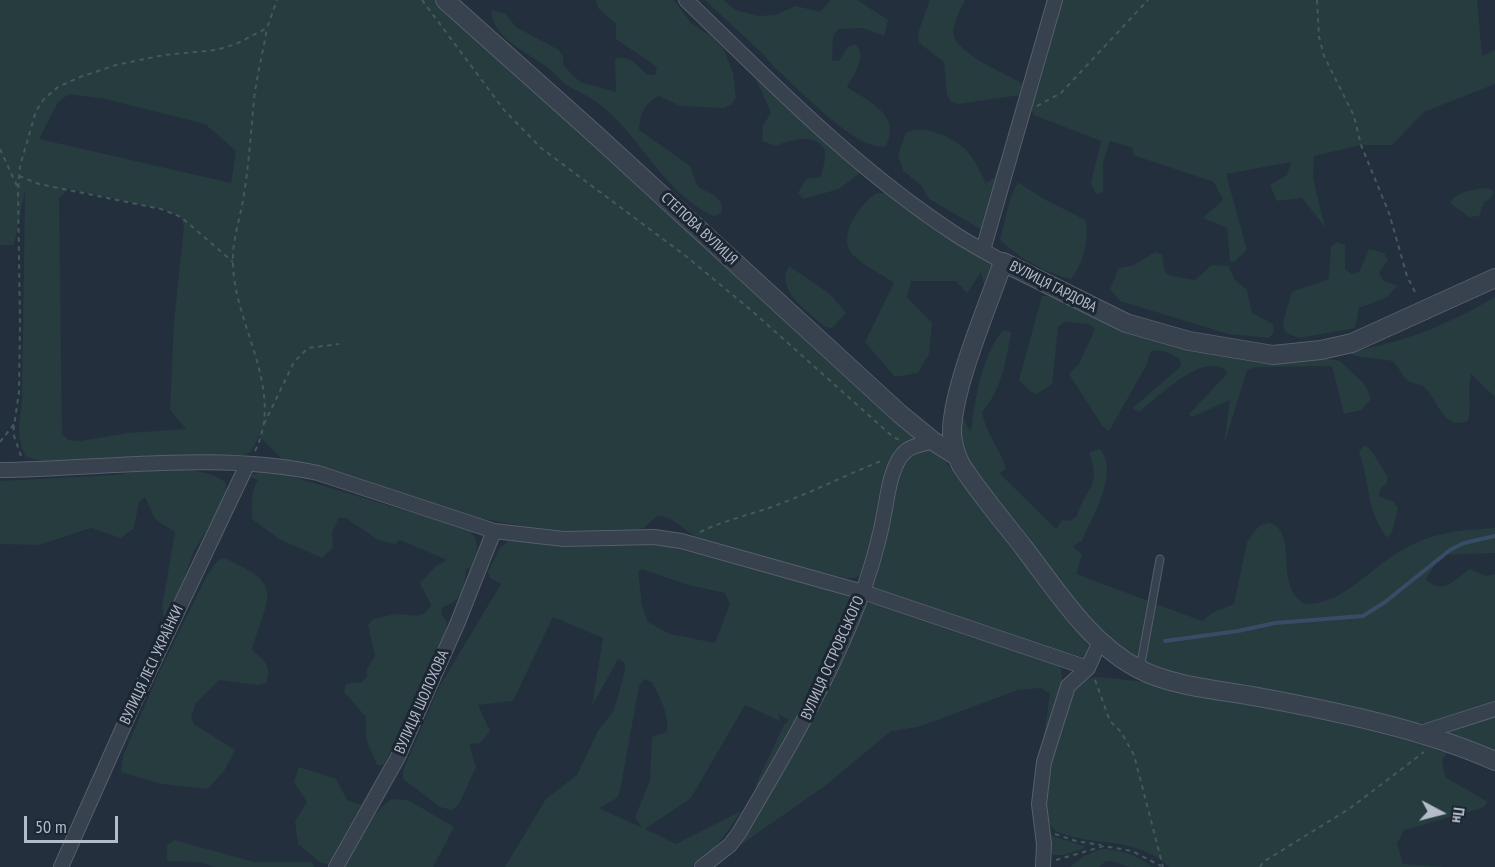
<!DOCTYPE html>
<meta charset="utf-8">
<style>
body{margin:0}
#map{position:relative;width:1495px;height:867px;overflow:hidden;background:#242f3e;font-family:"PT Sans Narrow",sans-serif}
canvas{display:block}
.north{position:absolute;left:1411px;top:783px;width:60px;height:60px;-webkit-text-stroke:4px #1d2633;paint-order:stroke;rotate:97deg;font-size:16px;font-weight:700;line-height:24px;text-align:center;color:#b4bcc9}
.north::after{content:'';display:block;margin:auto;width:21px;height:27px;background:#b4bcc9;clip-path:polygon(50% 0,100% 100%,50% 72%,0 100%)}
.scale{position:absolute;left:24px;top:816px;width:94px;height:27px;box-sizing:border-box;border:3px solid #b4bcc9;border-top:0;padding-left:8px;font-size:18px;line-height:21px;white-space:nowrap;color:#b4bcc9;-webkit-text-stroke:4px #1d2633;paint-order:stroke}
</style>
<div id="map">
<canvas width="1495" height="867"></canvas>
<div class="north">Пн</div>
<div class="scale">50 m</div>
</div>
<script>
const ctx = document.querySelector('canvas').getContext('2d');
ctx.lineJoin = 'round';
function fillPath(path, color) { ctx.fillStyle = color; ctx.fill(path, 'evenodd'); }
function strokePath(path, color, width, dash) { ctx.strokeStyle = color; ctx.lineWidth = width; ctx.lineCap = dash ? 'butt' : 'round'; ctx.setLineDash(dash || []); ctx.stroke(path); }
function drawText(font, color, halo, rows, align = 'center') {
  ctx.font = font + ' "PT Sans Narrow",sans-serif'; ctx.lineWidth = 6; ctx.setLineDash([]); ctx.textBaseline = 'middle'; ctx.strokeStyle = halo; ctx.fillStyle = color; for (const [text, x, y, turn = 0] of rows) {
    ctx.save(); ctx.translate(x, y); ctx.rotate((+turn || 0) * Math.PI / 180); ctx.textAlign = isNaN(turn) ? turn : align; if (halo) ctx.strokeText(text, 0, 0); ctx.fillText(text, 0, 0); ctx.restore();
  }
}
fillPath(new Path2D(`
 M0,0H439L919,440L912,442L861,574L855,578H846C797,566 744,556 697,537C684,531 673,515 657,516L644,528L635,530L580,532L528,527L479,518L282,459L259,436L251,452L241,456L45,462L26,457C16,438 19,423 22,402L25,191L14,245H0ZM69,94L106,99L205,124L236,151L231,183L39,139L58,102ZM69,189L161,209L181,217L184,227L174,322L170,410L186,429L128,433L80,441L68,440L62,434L59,198Z
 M596,0H674L691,23L712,37L724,50L733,73L736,97L732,104L724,108L680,106L659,96C644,103 640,115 639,130L690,166L698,187C710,194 723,196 722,212L714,216C662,194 638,129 592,99C583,93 572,89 564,83C558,78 553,72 547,67C527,52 493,39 491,10L506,14L516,27L559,50L563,56V65L580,82L616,92L615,59C630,54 637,66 648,75H655L657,67L616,39V24L598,8Z
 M705,0H723L736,10L759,16L775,15L796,6L820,12L831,0H857L888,20L884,36L863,28L838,29L833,37L832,60L839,61L847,48L855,44C868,57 854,73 847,87C868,101 902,115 886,146C859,154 796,86 775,68L763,54Z
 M930,0H965C961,10 951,25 954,36C960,55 1004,73 1020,82L1026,89L1021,95L958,104L951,102L947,94L944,62L919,43L918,33Z
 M1060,0H1477L1482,56L1495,50V84L1424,112L1392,145H1361L1314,156L1313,179L1325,227L1302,198L1277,201L1270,185L1287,175L1291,162L1226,174L1247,250L1234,262L1230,261L1227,228L1203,218L1223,200L1214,182L1133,155V148L1110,141L1103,163V192L1096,194L1091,183L1101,141L1034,115L1030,105Z
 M761,76L862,166L860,173L839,189L803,199L798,193L806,179L821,177C822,170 826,160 825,153C821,131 788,140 776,146L762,141L763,126L771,112L755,77Z
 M1012,127L984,231L929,199L921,185L903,171L898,155L906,133C916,128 924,129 934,132C966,143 971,153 986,183L994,178Z
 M1018,182L1042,198L1085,220C1091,236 1082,267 1071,279C1045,273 1019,258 1000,240L1010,199Z
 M1487,188L1494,191L1491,198L1484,202L1479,216L1469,217L1450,203C1457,191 1473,190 1487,188Z
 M877,193H885L995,266L985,287L981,272L967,293L956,281H911L907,297L932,323L929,354L918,373L895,377L865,342L894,283C881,274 866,267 854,256C835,238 860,203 877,193Z
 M1337,242L1345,245V269L1352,274L1359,272L1369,249L1384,253L1388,260L1379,273L1383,280L1397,286L1387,297L1359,308L1355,328L1299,338L1285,332L1283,322L1292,292L1329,279L1331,247Z
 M1155,252L1162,255L1165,272L1171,276L1195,280L1212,265L1228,266L1235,280L1247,290L1252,313L1273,324L1274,332L1269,338L1228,334L1120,301L1110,289L1119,268L1134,265Z
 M789,266L830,294L846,313L832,328L825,327C809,312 774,291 789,266Z
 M1042,296L1053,297L1117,322L1340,361L1365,385L1371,399L1361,410L1344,414L1332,366L1255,367L1247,370L1224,445L1230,400L1192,417L1189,414L1228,373C1207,347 1157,398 1139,412L1133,408L1181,366L1180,359C1169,352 1163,349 1151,351L1146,366L1109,431L1103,427L1069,374L1079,364L1095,329L1088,324L1065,322L1058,327L1052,384L1037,394L1030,391L1019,380Z
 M1495,297V397L1471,374C1467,391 1472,405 1468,421C1442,431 1439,400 1424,387C1420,384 1412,384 1407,380C1402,375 1398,366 1393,361L1355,356L1348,352C1402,343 1448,325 1495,297Z
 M1003,330L1011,332C1006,361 1002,389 982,412C985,431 1000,449 1006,469L999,473L1056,529L1062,520L1070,521L1077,516C1086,486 1102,488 1089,452L1100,449C1120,474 1092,516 1082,541L1073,546L1082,555L1076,574L1202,621L1214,612L1234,604L1247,542L1259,526L1269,523C1300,530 1272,588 1306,604C1344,604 1371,567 1402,550C1436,531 1457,531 1495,528V553L1441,555L1426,579C1443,597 1456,578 1470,569L1486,576L1495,574V704L1429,723H1412L1169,671L1126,652L1091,622L961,453V415L971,432C975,399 981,357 1003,330Z
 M1364,445L1371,450L1388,477L1386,484L1380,489L1379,496L1394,502L1398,509L1392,532L1387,538C1365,508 1371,485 1359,452Z
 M923,449L933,452L946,462L1017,556L1080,631L1088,645L1085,658L871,587L898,473L910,454Z
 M156,468C177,470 209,468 226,483L225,499L193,553L170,619L165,625L162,607L175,532L155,519L145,497L139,502L134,528L121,538L91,528L39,545L0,544V481L115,475Z
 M265,471L287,475L467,529C481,539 478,554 471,567L466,569C463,593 465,598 441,608L442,616L447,622L446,630L384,765H377L366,739V717L344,692L346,684L362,682L367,677V669L375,656L368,625L373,619C380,618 389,615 397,614C412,614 423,621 431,605L420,583L437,565L447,560L400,540L395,544L378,540L346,518H339L332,532L333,548L322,558L279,539L252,519C252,507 250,491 258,480L248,476Z
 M511,539L666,546L850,595L864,603L881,604L968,636L1057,663L1061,669L1062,680L1041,756L1050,693L1040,688L1018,690L918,727L891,731L826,785L732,851L756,797V784L784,725L789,720L778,714L780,721L745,705L691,798L645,829L676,844L741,811C727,834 714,851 691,867H505L546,799L577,775L598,731L614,710L625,671V663L618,659L592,706L603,638L553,617L513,701L478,705L490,731L480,743L469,744L476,767L459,804L452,810L440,807L403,779V771L439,687L501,584L490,578L488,572L500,548ZM642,569L685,584L725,593L730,604L715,643L670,634L648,622L642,606L638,572ZM644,679L652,682C660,698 669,713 667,732L652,737L650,781L635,817L642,828L599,808L617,798L620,791L639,686Z
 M224,558C287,585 267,596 252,650C265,661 272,666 266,683L258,685L219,680L196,703L191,717L194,724L235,750L224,771L208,789L162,784L121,772L123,756L158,675L207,575L217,561Z
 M1095,677C1147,680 1198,691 1249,702C1316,716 1382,732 1447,753L1442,760L1445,777L1488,802L1483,808L1404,830L1397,844L1403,864L1443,867H1169C1157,854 1136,847 1119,844C1101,841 1078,840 1060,833C1027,819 1055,746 1062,721C1068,701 1072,681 1095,677Z
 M1495,715V755L1443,732Z
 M299,767L336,779L347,800L361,805L328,864L321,863L298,844L295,821L307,802L294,782Z
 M392,799L408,800L454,827L433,867H345C357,844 369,814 392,799Z
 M1050,835L1083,846L1085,848L1064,855H1053L1048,845Z
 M174,840L254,862H311L315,867H215L199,862L167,861V846Z
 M1101,849C1120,849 1137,855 1152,867C1145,867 1138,867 1131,867C1118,866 1110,854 1099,867H1070L1084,856Z`), '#263c3f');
strokePath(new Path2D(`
 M1165,641L1238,631L1275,623L1363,616L1385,602L1450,550L1464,543L1495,536`), '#394c67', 4);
const service = new Path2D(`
 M1140,669L1160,559`);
const minor = new Path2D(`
 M686,0C770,81 853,167 952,232C968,243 986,252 1003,262
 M983,250L1055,0
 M0,470C101,469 220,451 318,473L494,531L564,539L654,537L681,541L863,592L1088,668
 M1417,734L1495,709
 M61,867L134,703L247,465
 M336,867L398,757L458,622L494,531
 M702,867L730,845L739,833C796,735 866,622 885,509C888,492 892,461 907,450C914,445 925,444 933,441
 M1043,867L1044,844L1039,804L1044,762L1068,686L1088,668L1100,641`);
const tertiary = new Path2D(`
 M445,0L596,135L900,414L933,441L955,455
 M1495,278L1352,343L1321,350L1273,355L1189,341L1126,323L1003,262C988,306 951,391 952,434C953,446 956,455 961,465C980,494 1003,521 1024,548C1057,591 1090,644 1139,669C1174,687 1220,690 1258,697C1334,711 1426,730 1495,761`);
strokePath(service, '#565f6c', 9);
strokePath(minor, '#565f6c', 16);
strokePath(tertiary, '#565f6c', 20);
strokePath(new Path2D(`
 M422,0L504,110L541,148L687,257L752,311L893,437L900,440
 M1317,0L1319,37L1324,56L1354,116L1361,145L1389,213L1407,276L1417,296
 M1037,106L1061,93L1148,0
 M0,149L18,188
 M19,176L39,184L161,209L181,217L233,262
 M264,424L294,362L308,348L339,344
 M0,442L14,424
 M255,451C286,389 233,324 233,262C232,240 241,216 244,194C249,163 251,131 254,99C257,75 263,52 267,28
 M21,456L13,433L19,392L20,325L18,191L20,166L36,111L44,99L58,87L80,77L116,65L164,55L216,50L236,44L267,28L277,0
 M700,532C727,519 755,514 782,503C817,490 850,473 884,460
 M1095,680L1110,721L1121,732L1134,755L1163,867
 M1055,834L1076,841L1101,845
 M1056,860L1104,846L1132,851L1161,866
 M1260,867L1263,862L1349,809L1424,752`), '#44595c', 2, [4.5, 4.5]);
strokePath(service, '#38414e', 7);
strokePath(minor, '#38414e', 14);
strokePath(tertiary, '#38414e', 18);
drawText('15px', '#b4bcc9', '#1d2633', [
 ["СТЕПОВА ВУЛИЦЯ",699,229,43],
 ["ВУЛИЦЯ ГАРДОВА",1053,287,27],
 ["ВУЛИЦЯ ОСТРОВСЬКОГО",833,658,-66],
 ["ВУЛИЦЯ ЛЕСІ УКРАЇНКИ",152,665,-65],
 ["ВУЛИЦЯ ШОЛОХОВА",422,702,-66]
]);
</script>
